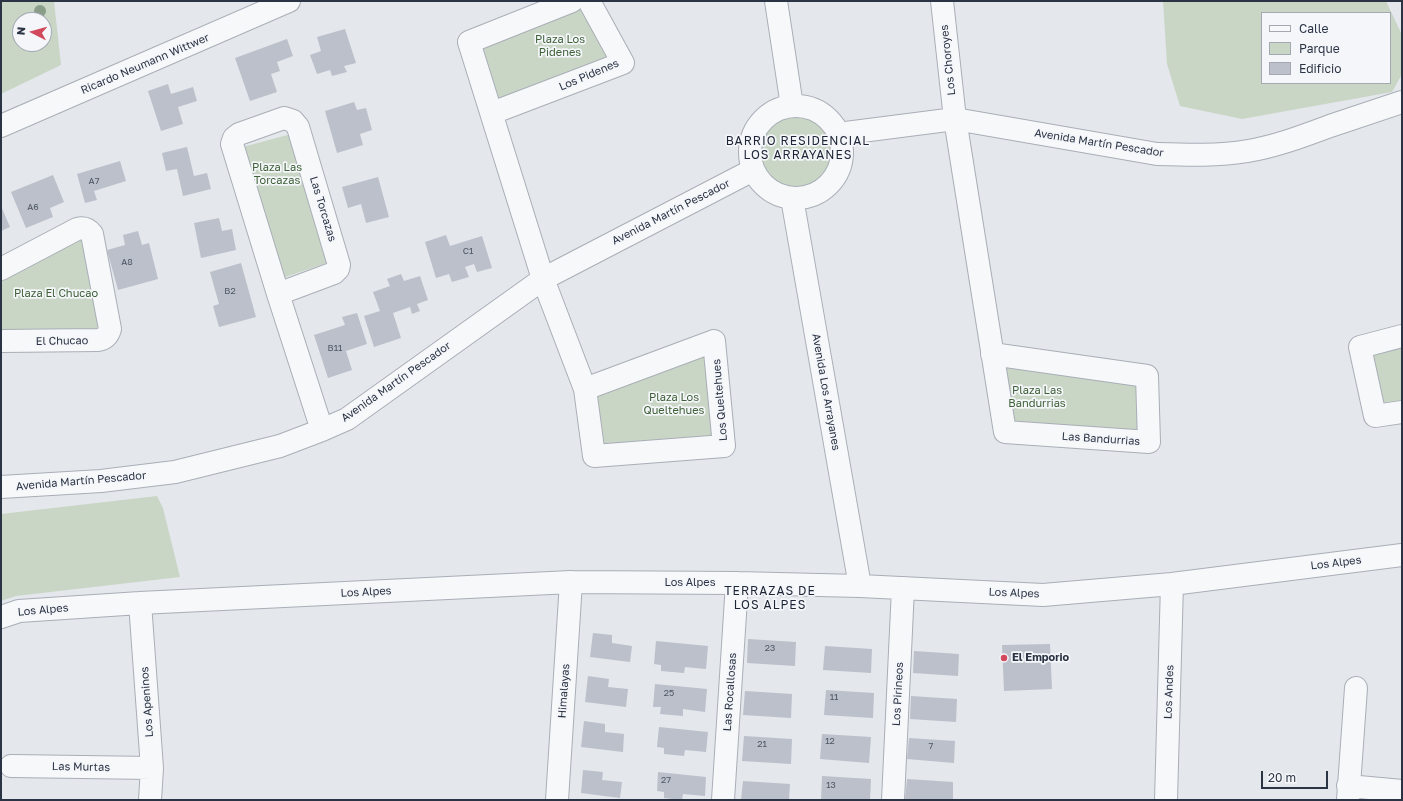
<!DOCTYPE html>
<meta charset="utf-8">
<style>
body{margin:0}
#map{position:relative;width:1403px;height:801px;overflow:hidden;background:#e4e7ec;font-family:"Golos Text",sans-serif}
canvas{display:block}
.frame{position:absolute;inset:0;border:2px solid #2b3445;pointer-events:none}
.legend{position:absolute;left:1261px;top:12px;width:130px;height:72px;box-sizing:border-box;background:#f4f6f9;border:1px solid #a4a8b1;margin:0;padding:5px 7px;list-style:none;font-size:12px;color:#2b3445}
.legend li{display:flex;align-items:center;gap:8px;height:20px}
.legend b{width:20px;border:1px solid #a4a8b1}
.north{position:absolute;left:12px;top:12px;width:40px;height:40px;box-sizing:border-box;background:#f4f6f9;border:1px solid #a4a8b1;border-radius:50%;rotate:276deg;font-size:11px;font-weight:700;line-height:16px;text-align:center;color:#2b3445}
.north::after{content:'';display:block;margin:auto;width:14px;height:18px;background:#d1495b;clip-path:polygon(50% 0,100% 100%,50% 72%,0 100%)}
.scale{position:absolute;left:1261px;top:771px;width:67px;height:18px;box-sizing:border-box;border:2px solid #2b3445;border-top:0;padding-left:5px;font-size:12px;line-height:14px;white-space:nowrap;color:#2b3445;-webkit-text-stroke:3px #f4f6f9;paint-order:stroke}
</style>
<div id="map">
<canvas width="1403" height="801"></canvas>
<div class="frame"></div>
<ul class="legend">
<li><b style="height:5px;background:#f7f8fa"></b>Calle</li>
<li><b style="height:11px;background:#c9d6c5"></b>Parque</li>
<li><b style="height:11px;background:#bbc0ca"></b>Edificio</li>
</ul>
<div class="north">N</div>
<div class="scale">20 m</div>
</div>
<script>
const ctx = document.querySelector('canvas').getContext('2d');
ctx.lineJoin = 'round';
function fillPath(path, color) { ctx.fillStyle = color; ctx.fill(path, 'evenodd'); }
function strokePath(path, color, width, dash) { ctx.strokeStyle = color; ctx.lineWidth = width; ctx.lineCap = dash ? 'butt' : 'round'; ctx.setLineDash(dash || []); ctx.stroke(path); }
function drawText(font, color, halo, rows, align = 'center') {
  ctx.font = font + ' "Golos Text",sans-serif'; ctx.lineWidth = 3.5; ctx.setLineDash([]); ctx.textBaseline = 'middle'; ctx.strokeStyle = halo; ctx.fillStyle = color; for (const [text, x, y, turn = 0] of rows) {
    ctx.save(); ctx.translate(x, y); ctx.rotate((+turn || 0) * Math.PI / 180); ctx.textAlign = isNaN(turn) ? turn : align; if (halo) ctx.strokeText(text, 0, 0); ctx.fillText(text, 0, 0); ctx.restore();
  }
}
fillPath(new Path2D(`
 M1,1H54L61,65L1,94ZM20,20H44V44H20Z
 M580,1L619,61L493,109L472,44Z
 M1163,1H1386L1402,35V74L1392,92L1242,119L1180,106L1167,64ZM1262,13H1390V83H1262Z
 M754 152a42 42 0 1 1 84 0a42 42 0 1 1-84 0Z
 M295,133L332,261L280,279L239,148Z
 M75,238L87,239L101,323L92,333L1,334V278Z
 M1402,339V407L1380,410L1364,349Z
 M711,346L720,443L597,452L588,391Z
 M1001,362L1140,382L1142,435L1010,425Z
 M157,496L163,508L180,577L16,596L1,601V514Z`), '#c9d6c5');
fillPath(new Path2D(`
 M345,29L356,63L344,66L347,72L332,76L330,70L317,74L310,55L321,51L317,37Z
 M287,39L293,56L277,62L280,71L271,74L277,92L250,101L235,58Z
 M168,84L171,94L193,87L197,101L178,107L183,124L161,131L148,91Z
 M354,102L357,110L366,108L372,130L360,134L363,145L337,153L325,111Z
 M187,147L194,176L207,173L211,189L183,196L177,169L166,171L162,153Z
 M120,161L126,181L94,191L97,200L85,203L77,174Z
 M53,175L64,202L50,208L53,217L26,228L11,192Z
 M378,177L389,217L366,223L361,204L348,208L342,187Z
 M1,206L10,227L1,231Z
 M219,218L222,231L232,229L236,250L201,258L194,223Z
 M138,231L142,245L149,243L158,279L118,290L107,250L125,245L123,235Z
 M446,235L450,246L482,236L492,268L477,272L474,264L465,267L469,277L452,282L449,274L436,278L425,242Z
 M241,263L256,317L219,327L213,306L219,304L210,272Z
 M401,274L404,281L420,276L428,300L417,304L420,311L412,314L410,307L393,313L401,338L374,347L364,316L380,311L373,292L390,286L387,279Z
 M357,313L367,344L346,351L352,370L328,378L314,335L345,325L342,317Z
 M593,633L612,635V643L632,646L630,662L590,657Z
 M748,639L796,642L795,666L747,663Z
 M656,641L708,646L706,669L685,667L684,673L661,671V665L654,664Z
 M1050,644L1052,689L1004,691L1002,645Z
 M825,646L872,649L871,673L823,670Z
 M914,651L959,654L958,676L913,673Z
 M588,676L609,679L608,687L628,689L626,707L585,702Z
 M655,684L707,689L705,712L683,709V716L660,714L661,707H653Z
 M826,690L874,693L873,718L824,715Z
 M745,691L792,694L791,718L743,715Z
 M911,696L957,699L956,722L910,719Z
 M584,721L605,724V732L624,734L623,752L581,747Z
 M659,727L708,732L706,752L685,750L684,756L664,754V748L657,747Z
 M822,734L871,737L869,763L820,759Z
 M744,736L792,739L791,764L742,761Z
 M909,738L955,741L954,763L907,759Z
 M583,770L603,772L602,780L622,782L620,798L581,793Z
 M658,772L706,777L705,796L683,794L682,800L664,798V792L657,791Z
 M822,776L871,779L870,800H821Z
 M907,779L953,782V800H905Z
 M743,781L790,784L789,800H741Z`), '#bbc0ca');
const minor = new Path2D(`
 M572,1L469,42L543,279L585,389L594,456L724,446L714,341L585,389
 M776,1L792,106
 M942,1L955,119L1005,432L1149,442L1147,376L992,354
 M750 152a46 46 0 1 1 92 0a46 46 0 1 1-92 0Z
 M492,113L623,63L589,1
 M1,126L289,1
 M838,134L955,119L1157,154C1188,155 1218,156 1248,151C1277,146 1303,136 1330,126C1354,118 1378,110 1402,102
 M792,198L860,586
 M1,269L77,229C84,227 88,229 92,234L110,329C108,336 104,339 98,340L1,341
 M278,294L334,273L338,269L339,265L298,127L293,121L284,118L239,134L234,138L232,144L278,294L322,430
 M1402,336L1360,347L1375,416L1402,412
 M1,487L101,481L175,472L280,446L322,430L347,419L543,279L753,170
 M140,603L152,768L150,800
 M1,617L19,611L140,603L571,582L737,583L860,586L1043,595L1172,584L1402,555
 M11,766L152,768
 M1348,786L1402,791
 M557,800L571,582
 M723,800L737,583
 M893,800L903,588
 M1166,800L1172,584
 M1348,800L1356,688`);
strokePath(minor, '#a9aeb7', 24);
strokePath(minor, '#f7f8fa', 22);
ctx.fillStyle = '#899d89';
for (const [x, y] of [
 [40,11]
]) { ctx.beginPath(); ctx.arc(x, y, 6, 0, 2 * Math.PI); ctx.fill(); }
for (const [x, y, r, color] of [
 [1004,658,4,"#d1495b"]
]) { const dot = new Path2D(); dot.arc(x, y, r, 0, 2 * Math.PI); ctx.fillStyle = color; ctx.fill(dot); strokePath(dot, '#f4f6f9', 1.5); }
drawText('9px', '#4f5766', null, [
 ["A7",94,181],
 ["A6",33,207],
 ["C1",468,251],
 ["A8",127,262],
 ["B2",230,291],
 ["B11",335,348],
 ["23",770,648],
 ["25",669,693],
 ["11",834,697],
 ["12",830,741],
 ["21",762,744],
 ["7",931,746],
 ["27",666,780],
 ["13",831,785]
]);
drawText('11px', '#3f6138', '#f4f6f9', [
 ["Plaza Los",560,40],
 ["Pidenes",560,53],
 ["Plaza Las",277,168],
 ["Torcazas",277,181],
 ["Plaza El Chucao",56,294],
 ["Plaza Las",1037,391],
 ["Bandurrias",1037,404],
 ["Plaza Los",674,398],
 ["Queltehues",674,411]
]);
drawText('11px', '#2b3445', '#f4f6f9', [
 ["Los Choroyes",948,60,-96],
 ["Ricardo Neumann Wittwer",145,64,-23],
 ["Los Pidenes",589,75,-23],
 ["Avenida Martín Pescador",1099,143,9],
 ["Las Torcazas",323,209,73],
 ["Avenida Martín Pescador",671,212,-27],
 ["El Chucao",62,341,-1],
 ["Avenida Martín Pescador",396,382,-35],
 ["Avenida Los Arrayanes",826,392,80],
 ["Los Queltehues",720,400,-95],
 ["Las Bandurrias",1101,439,4],
 ["Avenida Martín Pescador",81,481,-5],
 ["Los Alpes",1336,563,-7],
 ["Los Alpes",690,583],
 ["Los Alpes",366,592,-3],
 ["Los Alpes",1014,593,2],
 ["Los Alpes",43,610,-5],
 ["Himalayas",564,691,-86],
 ["Las Rocallosas",730,692,-86],
 ["Los Andes",1169,692,-88],
 ["Los Pirineos",898,694,-87],
 ["Los Apeninos",147,702,-94],
 ["Las Murtas",81,767,1]
]);
drawText('bold 11px', '#2b3445', '#f4f6f9', [
 ["El Emporio",1012,658]
], 'left');
ctx.letterSpacing = '1px';
drawText('12px', '#1d2536', '#f4f6f9', [
 ["BARRIO RESIDENCIAL",798,141],
 ["LOS ARRAYANES",798,155],
 ["TERRAZAS DE",770,591],
 ["LOS ALPES",770,605]
]);
ctx.letterSpacing = '0px';
</script>
